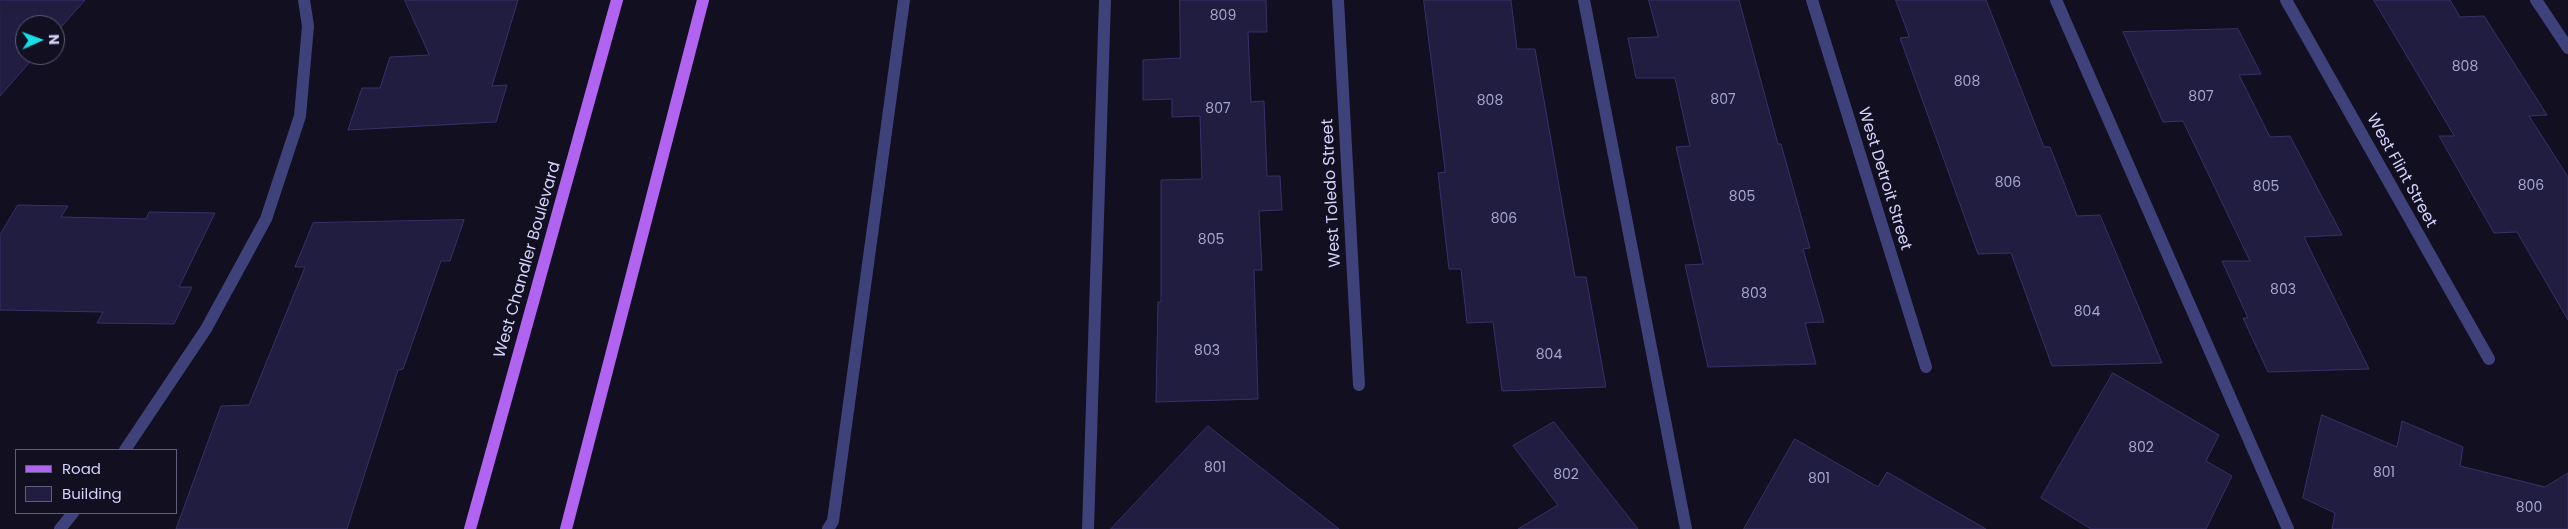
<!DOCTYPE html>
<style>
body{margin:0}
#map{position:relative;width:2568px;height:529px;overflow:hidden;background:#110f20;font-family:Poppins,sans-serif}
canvas{display:block}
.legend{position:absolute;left:15px;top:449px;width:162px;height:65px;box-sizing:border-box;background:#110f20;border:1px solid #5f5d78;margin:0;padding:6px 9px;list-style:none;font-size:15px;color:#d4d3fb}
.legend li{display:flex;align-items:center;gap:10px;height:25px}
.legend b{width:25px;border:1px solid #5f5d78}
.north{position:absolute;left:15px;top:15px;width:50px;height:50px;box-sizing:border-box;background:#110f20;border:1px solid #5f5d78;border-radius:50%;rotate:88deg;font-size:14px;font-weight:700;line-height:20px;text-align:center;color:#d4d3fb}
.north::after{content:'';display:block;margin:auto;width:18px;height:22px;background:#15dfe5;clip-path:polygon(50% 0,100% 100%,50% 72%,0 100%)}
</style>
<div id="map">
<canvas width="2568" height="529"></canvas>
<ul class="legend">
<li><b style="height:6px;background:#b164f1"></b>Road</li>
<li><b style="height:14px;background:#211d40"></b>Building</li>
</ul>
<div class="north">N</div>
</div>
<script>
const ctx = document.querySelector('canvas').getContext('2d');
ctx.lineJoin = 'round';
function fillPath(path, color) { ctx.fillStyle = color; ctx.fill(path, 'evenodd'); }
function strokePath(path, color, width, dash) { ctx.strokeStyle = color; ctx.lineWidth = width; ctx.lineCap = dash ? 'butt' : 'round'; ctx.setLineDash(dash || []); ctx.stroke(path); }
function drawText(font, color, halo, rows, align = 'center') {
  ctx.font = font + ' Poppins,sans-serif'; ctx.lineWidth = 5; ctx.setLineDash([]); ctx.textBaseline = 'middle'; ctx.strokeStyle = halo; ctx.fillStyle = color; for (const [text, x, y, turn = 0] of rows) {
    ctx.save(); ctx.translate(x, y); ctx.rotate((+turn || 0) * Math.PI / 180); ctx.textAlign = isNaN(turn) ? turn : align; if (halo) ctx.strokeText(text, 0, 0); ctx.fillText(text, 0, 0); ctx.restore();
  }
}
const building = new Path2D(`
 M0,0H85L55,34V25H25V55H36L0,96Z
 M405,0H518L492,86L507,85L496,122L348,130L362,88H380L390,57L429,55Z
 M1180,0H1266L1267,32H1248L1251,102L1264,101L1267,176H1280L1282,210L1259,211L1262,270H1254L1258,399L1156,402L1158,302H1161V180L1202,179L1200,116L1172,117V99L1143,100V60L1180,58Z
 M1424,0H1511L1517,49H1535L1575,277H1586L1606,387L1502,391L1493,322L1467,323L1461,269H1449L1438,173L1445,172Z
 M1649,0H1739L1778,144H1781L1810,248L1803,249L1824,322L1805,323L1816,364L1708,367L1685,265L1703,264L1676,147L1690,146L1675,78H1636L1628,38L1658,37Z
 M1896,0H1986L2044,147H2050L2077,216L2100,215L2162,363L2052,366L2011,253L1978,254L1900,38L1909,37Z
 M2374,0H2450L2460,17L2484,16L2547,115L2529,116L2568,177V320L2517,232L2494,233L2439,136H2454Z
 M2238,29L2261,74L2239,75L2270,137L2290,136L2342,235L2304,237L2369,369L2268,372L2243,318H2248L2222,261H2250L2183,121L2163,122L2123,32Z
 M18,205L68,206L61,217L146,219L149,212L215,213L179,287H192L174,324L97,323L103,312L0,310V235Z
 M464,220L450,261H441L403,369L398,370L347,529H176L221,406L249,405L305,267H295L313,223Z
 M2113,373L2219,435L2206,461L2232,476L2206,529H2091L2041,498Z
 M2322,415L2397,447L2402,421L2463,447L2460,466L2545,487L2568,473V529H2332L2335,513L2303,498Z
 M1554,422L1638,529H1518L1558,505L1513,446Z
 M1208,426L1339,529H1111Z
 M1795,439L1878,487L1887,472L1986,529H1744Z`);
fillPath(building, '#211d40');
strokePath(building, '#383169', 1);
strokePath(new Path2D(`
 M1338,0L1359,385
 M1584,0L1686,529
 M1812,0L1926,367
 M2056,0L2288,529
 M2286,0L2489,359
 M2536,0L2568,48
 M125,450L206,329L266,219L300,116L308,26L304,0
 M60,529L73,513
 M828,529L833,521L904,0
 M1088,529L1105,0`), '#3f417b', 12);
strokePath(new Path2D(`
 M470,529L617,0
 M566,529L703,0`), '#b164f1', 12);
drawText('14px', '#a7a6cc', null, [
 ["809",1223,16],
 ["808",2465,67],
 ["808",1967,82],
 ["807",2201,97],
 ["807",1723,100],
 ["808",1490,101],
 ["807",1218,109],
 ["806",2008,183],
 ["806",2531,186],
 ["805",2266,187],
 ["805",1742,197],
 ["806",1504,219],
 ["805",1211,240],
 ["803",2283,290],
 ["803",1754,294],
 ["804",2087,312],
 ["803",1207,351],
 ["804",1549,355],
 ["802",2141,448],
 ["801",1215,468],
 ["801",2384,473],
 ["802",1566,475],
 ["801",1819,479],
 ["800",2529,508]
]);
drawText('16px', '#d4d3fb', '#110f20', [
 ["West Flint Street",2401,171,61],
 ["West Detroit Street",1884,179,73],
 ["West Toledo Street",1332,193,-93],
 ["West Chandler Boulevard",528,260,-74]
]);
</script>
